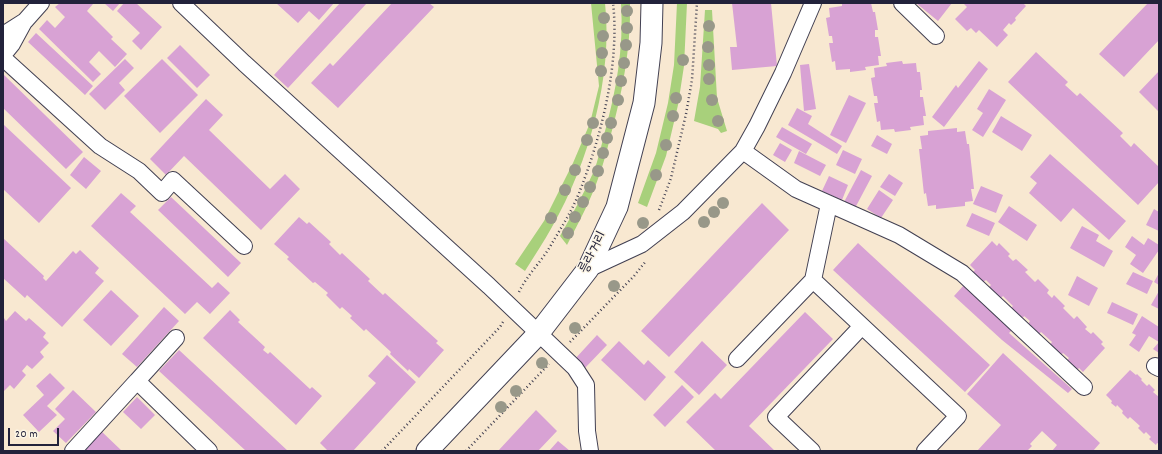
<!DOCTYPE html>
<meta charset="utf-8">
<style>
body{margin:0}
#map{position:relative;width:1162px;height:454px;overflow:hidden;background:#f8e8d1;font-family:Dekko,sans-serif}
canvas{display:block}
.frame{position:absolute;inset:0;border:4px solid #22223b;pointer-events:none}
.scale{position:absolute;left:8px;top:428px;width:51px;height:18px;box-sizing:border-box;border:2px solid #22223b;border-top:0;padding-left:5px;font-size:12px;line-height:14px;white-space:nowrap;color:#22223b;-webkit-text-stroke:3px #fcf5e5;paint-order:stroke}
</style>
<div id="map">
<canvas width="1162" height="454"></canvas>
<div class="frame"></div>
<div class="scale">20 m</div>
</div>
<script>
const ctx = document.querySelector('canvas').getContext('2d');
ctx.lineJoin = 'round';
function fillPath(path, color) { ctx.fillStyle = color; ctx.fill(path, 'evenodd'); }
function strokePath(path, color, width, dash) { ctx.strokeStyle = color; ctx.lineWidth = width; ctx.lineCap = dash ? 'butt' : 'round'; ctx.setLineDash(dash || []); ctx.stroke(path); }
function drawText(font, color, halo, rows, align = 'center') {
  ctx.font = font + ' Dekko,"Poor Story",sans-serif'; ctx.lineWidth = 3; ctx.setLineDash([]); ctx.textBaseline = 'middle'; ctx.strokeStyle = halo; ctx.fillStyle = color; for (const [text, x, y, turn = 0] of rows) {
    ctx.save(); ctx.translate(x, y); ctx.rotate((+turn || 0) * Math.PI / 180); ctx.textAlign = isNaN(turn) ? turn : align; if (halo) ctx.strokeText(text, 0, 0); ctx.fillText(text, 0, 0); ctx.restore();
  }
}
fillPath(new Path2D(`
 M591,3H605C613,77 589,162 552,227C544,242 534,256 525,271L515,264L544,221L573,163L590,123L599,86Z
 M621,3H630C631,49 622,94 610,138C607,150 604,162 600,173C592,198 579,222 567,245L560,236C572,215 584,193 594,171C598,160 601,147 604,135C616,92 624,48 621,3Z
 M677,3H687L684,66L678,105L666,156L647,207L638,203L656,153L668,103L674,65Z
 M705,10H712L717,98L727,131L721,133L718,129L694,121L700,87Z`), '#a8d07b');
fillPath(new Path2D(`
 M60,3H92L93,4L87,11L113,37L111,39L127,54L115,67L99,51L89,62L101,74L93,82L39,29L47,20L55,28L65,17L55,7Z
 M104,3H120L113,11Z
 M124,3H136L162,27L141,50L132,41L140,33L117,11Z
 M276,3H334L319,20L309,11L298,23Z
 M340,3H367L288,88L274,75Z
 M392,3H429L434,7L338,108L311,83L330,63L333,66Z
 M732,3H771L777,66L732,70L730,47H737Z
 M842,3H858V4L871,3L873,12H875L878,30H875V37H878L881,56H878L879,65L865,67L866,70L850,72V69L836,70L835,61L832,62L829,43H833L832,36H829L826,18L830,17L829,8L842,6Z
 M916,3H952L938,21Z
 M965,3H1023L1026,6L1015,18L1016,20L1011,25L1009,23L1003,30L1008,35L997,47L979,30L976,33L971,28L967,31L955,19L967,7L964,4Z
 M1148,3H1159V40L1124,77L1099,54Z
 M36,33L93,86L85,95L28,42Z
 M180,45L210,75L197,88L167,58Z
 M1036,52L1068,82L1065,85L1077,96L1080,93L1123,133L1120,136L1131,147L1134,143L1159,167V182L1138,205L1008,82Z
 M125,59L134,68L119,83L125,90L105,110L89,94Z
 M162,59L198,95L160,133L124,96Z
 M902,61L903,64L916,63L917,72H920L922,90H920V97H923L926,116H923L924,125L910,127L911,130L895,132L894,129L881,130L880,121L877,122L874,103H878L877,96H874L871,78L875,77L874,68L887,66L886,63Z
 M979,61L988,69L944,127L932,117L956,85L958,88Z
 M809,64L816,109L804,111L800,65Z
 M1159,71V112L1139,92Z
 M3,74L83,152L66,169L3,108Z
 M989,89L1006,100L983,137L972,130L983,113L977,109Z
 M849,95L866,103L846,143L830,135Z
 M206,99L223,115L209,130L270,189L285,174L300,189L261,230L184,156L166,175L150,159Z
 M797,108L812,116L808,124L842,146L837,154L788,125Z
 M1001,116L1032,135L1022,151L992,132Z
 M3,124L71,188L39,223L3,189Z
 M782,127L812,144L806,154L776,137Z
 M957,128V132L965,131L967,144H969L974,189H971L973,201L965,202V206L936,209V205L928,206L926,193L924,194L919,149H922L920,136L928,135V131Z
 M877,135L892,144L887,154L871,146Z
 M780,143L792,150L785,162L773,155Z
 M843,150L862,159L855,174L836,165Z
 M799,151L826,165L820,176L794,163Z
 M1050,154L1126,221L1109,240L1073,208L1061,222L1029,193L1037,183L1030,177Z
 M84,157L101,171L86,189L70,175Z
 M861,170L872,176L854,210L843,204Z
 M889,174L903,183L895,196L880,187Z
 M829,176L848,185L842,200L822,191Z
 M981,186L1003,195L996,213L973,204Z
 M879,190L893,200L881,218L867,209Z
 M121,193L136,206L130,212L212,288L218,282L230,293L210,314L197,302L185,314L91,226Z
 M171,197L241,263L228,277L158,210Z
 M762,203L789,230L669,357L641,331Z
 M1009,206L1037,225L1027,241L998,222Z
 M1154,209L1159,212V231L1146,225Z
 M972,213L995,223L989,236L966,226Z
 M299,217L307,224L309,222L331,242L329,244L340,255L342,253L370,279L368,281L383,295L385,293L438,341L436,343L444,350L419,378L409,369L408,371L390,354L391,352L366,329L364,331L350,318L352,316L342,307L340,309L326,295L328,293L315,282L313,283L287,259L289,257L274,244Z
 M1082,226L1099,235L1096,241L1113,251L1104,267L1070,248Z
 M1132,236L1144,245L1148,238L1159,245V250L1143,273L1130,264L1136,255L1125,247Z
 M3,238L44,276L43,278L46,281L73,251L76,254L80,250L99,268L95,273L104,281L62,327L27,295L25,298L3,278Z
 M992,241L997,246L999,243L1010,254L1008,256L1013,261L1016,259L1028,270L1025,272L1035,282L1038,279L1049,290L1047,293L1052,298L1054,295L1065,306L1063,308L1074,319L1077,316L1087,327L1085,329L1091,334L1093,332L1103,342L1101,344L1105,348L1083,372L1079,368L1077,370L1067,360L1069,358L1063,353L1061,355L1050,345L1052,342L1041,332L1039,334L1028,324L1030,321L1024,316L1023,318L1011,308L1013,306L1003,296L1001,298L989,287L991,285L986,280L983,282L973,272L975,270L970,265Z
 M858,243L990,365L965,392L833,270Z
 M1133,272L1153,281L1147,294L1126,284Z
 M1159,273V285L1154,282Z
 M1077,276L1098,288L1089,306L1068,295Z
 M964,285L1012,330L1009,333L1072,389L1068,393L1002,340L954,296Z
 M111,290L139,316L111,346L83,320Z
 M1159,291V309L1151,305Z
 M1112,302L1138,314L1133,325L1107,313Z
 M164,307L179,321L137,367L122,354Z
 M230,310L240,320L238,322L265,347L263,350L268,354L270,352L310,389L312,387L322,396L296,425L203,338Z
 M15,311L26,321L29,318L46,333L43,337L49,343L40,352L44,357L32,369L27,365L22,371L26,375L14,389L10,385L3,392V320L4,318L6,321Z
 M805,312L833,339L749,426L775,451H716L686,422L715,393L721,399Z
 M1142,316L1159,327V353L1153,349L1159,342L1149,336L1139,352L1129,345L1136,335L1132,333Z
 M597,335L607,345L584,369L574,360Z
 M619,341L644,365L648,360L666,377L645,401L601,360Z
 M702,341L727,365L699,395L674,372Z
 M179,350L288,451H246L159,371Z
 M1003,353L1100,443L1093,451H1052L1057,445L1042,431L1030,444L1032,446L1027,451H977L1001,425L967,394Z
 M387,355L416,382L353,451H328L320,443L376,383L368,376Z
 M1130,370L1136,375L1137,374L1142,379L1141,380L1147,386L1149,384L1155,390L1153,392L1159,397V444L1157,443L1156,445L1149,439L1151,437L1146,432L1144,434L1138,428L1140,426L1130,417L1128,419L1122,413L1123,411L1117,405L1116,407L1111,403L1112,401L1106,395Z
 M50,373L65,388L47,406L57,415L39,432L23,415L44,395L36,386Z
 M682,385L694,397L665,427L653,415Z
 M73,390L96,412L66,443L53,431L65,419L55,409Z
 M137,397L155,415L141,429L123,412Z
 M536,410L557,431L538,451H498Z
 M100,430L122,451H86L83,448Z
 M558,441L570,451H549Z`), '#d8a2d4');
const minor = new Path2D(`
 M181,3L244,63L489,286L575,368L586,385L587,431L590,451
 M902,3L936,36
 M3,35L25,21L41,3
 M3,55L12,44L24,22
 M3,58L100,146L139,171L162,193L173,180L244,246
 M743,151L796,189L899,235L962,273L1084,387
 M588,269L642,244L683,212L743,151L757,126L783,73L813,3
 M813,280L958,416L925,451
 M737,359L813,280L829,204
 M1155,366L1159,368
 M137,381L176,338
 M73,451L137,381L209,451
 M812,451L776,417L862,326`);
const major = new Path2D(`
 M427,451L538,334L588,269L617,207L644,103L651,43L652,3`);
strokePath(minor, '#424052', 18);
strokePath(major, '#424052', 23);
strokePath(new Path2D(`
 M659,210L671,178L686,114L692,80L697,3
 M519,292C527,275 542,261 551,245C561,228 572,211 579,193C601,138 620,63 613,3
 M570,342L634,276L646,261
 M382,451L500,327L503,322
 M466,451L549,364`), '#424052', 2.5, [1, 3]);
strokePath(minor, '#fff', 16);
strokePath(major, '#fff', 21);
ctx.fillStyle = '#989889';
for (const [x, y] of [
 [627,11],
 [604,18],
 [709,26],
 [627,28],
 [603,36],
 [626,45],
 [708,47],
 [602,53],
 [683,60],
 [624,63],
 [709,65],
 [601,71],
 [709,79],
 [621,81],
 [676,98],
 [618,100],
 [712,100],
 [673,116],
 [718,121],
 [593,123],
 [611,123],
 [607,138],
 [587,140],
 [666,145],
 [603,153],
 [575,170],
 [598,171],
 [656,175],
 [590,187],
 [565,190],
 [583,202],
 [723,203],
 [714,212],
 [575,217],
 [551,218],
 [704,222],
 [643,223],
 [568,233],
 [614,286],
 [575,328],
 [542,363],
 [516,391],
 [501,407]
]) { ctx.beginPath(); ctx.arc(x, y, 6, 0, 2 * Math.PI); ctx.fill(); }
drawText('14px', '#22223b', '#fcf5e5', [
 ["릉라거리",594,253,-63]
]);
</script>
